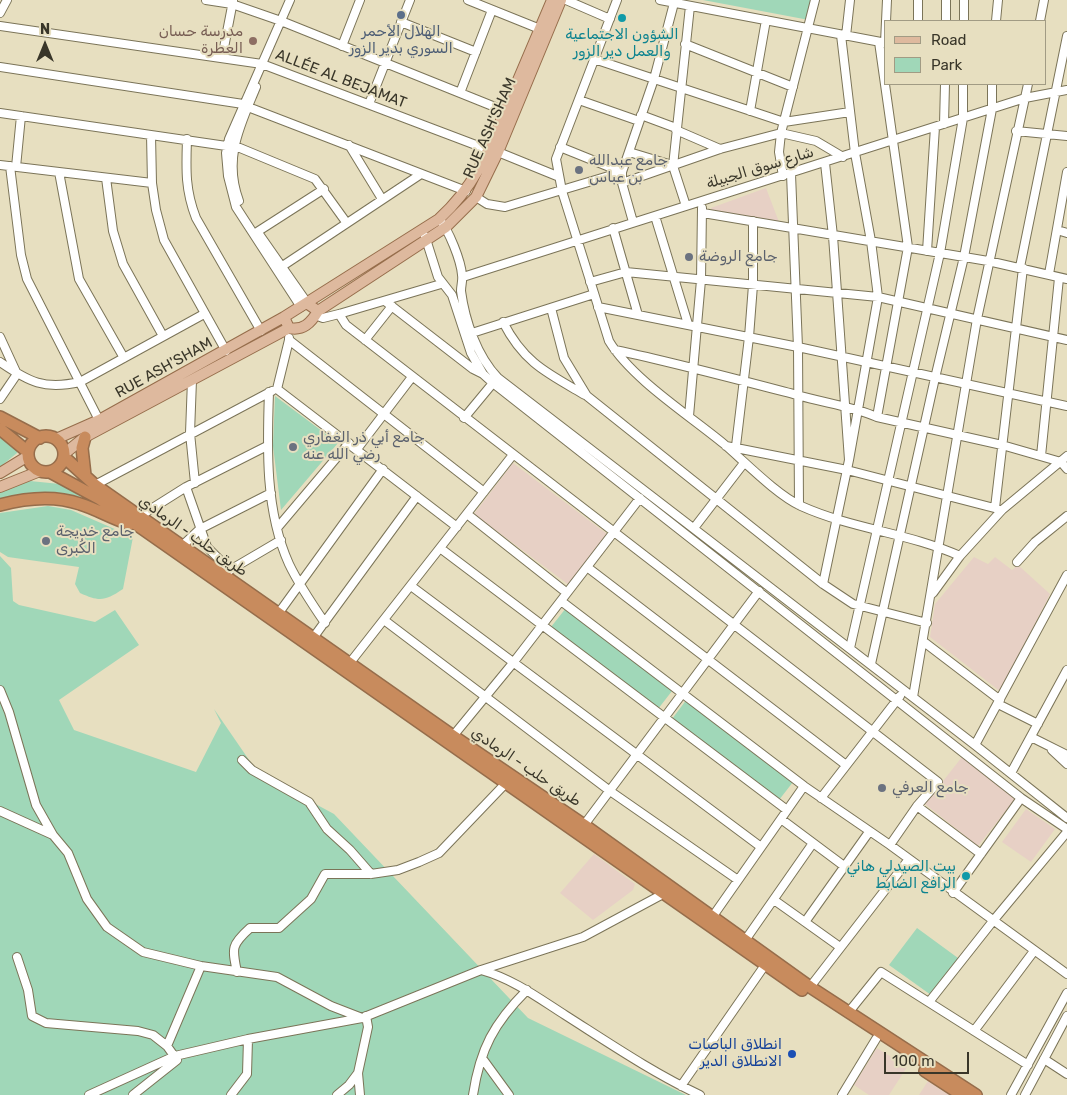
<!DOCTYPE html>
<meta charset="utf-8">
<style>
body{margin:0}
#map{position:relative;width:1067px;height:1095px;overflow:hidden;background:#e7dfc0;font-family:Rubik,sans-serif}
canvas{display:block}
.legend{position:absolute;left:884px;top:20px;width:162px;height:65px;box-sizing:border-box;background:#e7dfc0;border:1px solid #a19b84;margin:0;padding:6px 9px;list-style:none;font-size:15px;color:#393629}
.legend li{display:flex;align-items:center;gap:10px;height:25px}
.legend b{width:25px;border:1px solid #a19b84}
.north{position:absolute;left:20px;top:20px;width:50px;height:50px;-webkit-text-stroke:4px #e7dfc0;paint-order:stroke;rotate:0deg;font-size:14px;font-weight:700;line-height:20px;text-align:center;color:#393629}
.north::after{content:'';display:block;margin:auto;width:18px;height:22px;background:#393629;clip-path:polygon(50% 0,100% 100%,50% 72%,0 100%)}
.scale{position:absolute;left:884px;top:1052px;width:85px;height:22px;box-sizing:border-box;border:2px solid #393629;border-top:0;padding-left:6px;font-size:15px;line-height:18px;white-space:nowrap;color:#393629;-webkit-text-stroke:4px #e7dfc0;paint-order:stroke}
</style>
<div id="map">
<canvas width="1067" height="1095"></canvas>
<ul class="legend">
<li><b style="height:6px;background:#deb99e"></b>Road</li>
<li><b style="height:14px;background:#a0d7b8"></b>Park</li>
</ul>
<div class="north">N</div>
<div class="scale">100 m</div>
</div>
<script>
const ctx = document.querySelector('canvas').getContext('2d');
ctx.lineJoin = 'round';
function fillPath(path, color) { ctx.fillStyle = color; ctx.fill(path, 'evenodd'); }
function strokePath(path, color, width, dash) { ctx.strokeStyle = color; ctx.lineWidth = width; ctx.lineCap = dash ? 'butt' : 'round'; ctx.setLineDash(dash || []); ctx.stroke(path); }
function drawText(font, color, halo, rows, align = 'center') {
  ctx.font = font + ' Rubik,Vazirmatn,sans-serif'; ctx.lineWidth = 4; ctx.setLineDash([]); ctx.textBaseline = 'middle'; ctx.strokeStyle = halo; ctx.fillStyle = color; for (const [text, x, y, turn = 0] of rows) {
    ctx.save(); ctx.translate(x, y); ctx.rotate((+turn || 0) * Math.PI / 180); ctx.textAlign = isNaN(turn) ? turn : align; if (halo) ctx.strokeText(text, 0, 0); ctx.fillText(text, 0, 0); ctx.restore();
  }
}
fillPath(new Path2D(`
 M766,188L779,222L713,212L711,208Z
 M513,463L607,534L569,585L474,514Z
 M974,557L988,564L995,557L1012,570L1018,565L1050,594L1001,692L930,637L935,604Z
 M962,757L1016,798L978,846L925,804Z
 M1026,809L1055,829L1031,862L1002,842Z
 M594,854L635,884L633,890L593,920L560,893Z
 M877,1048L907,1067L889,1095H869L854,1085Z
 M928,1081L949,1095H919Z`), '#e7d0c5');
fillPath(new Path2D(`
 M703,0H813L809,20Z
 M275,396L338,443L281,510L273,446Z
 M0,436L17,450V453L0,467Z
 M30,481L60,484L115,517L94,506L0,501V492Z
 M48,506L71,510L133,537L123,589C105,601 100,602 80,593L75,584L79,567L8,557L0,552V513Z
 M0,556L11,568L13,601L19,605L95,622L115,610L139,645L59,700L74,730L196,772L221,723L214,709L258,773L334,814L528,1018L686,1095H0Z
 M566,608L672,691L658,709L551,627Z
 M687,699L793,782L779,800L672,719Z
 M917,928L958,958L931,995L889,965Z`), '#a0d7b8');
const minor = new Path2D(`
 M206,0L232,4L281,21L505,111
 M290,0L229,139L226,153L228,176L236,207L301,307
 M468,0L540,29
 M566,0L610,19
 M617,0L556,159L562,191L609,341C632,379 689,415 724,444C745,462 777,495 801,506C852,529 909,533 960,556
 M660,0L886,43
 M0,13L7,0
 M918,21V0
 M946,21V0
 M964,21V0
 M996,21L998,0
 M1040,21L1044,0
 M401,22L476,52
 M0,26L262,64L489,150
 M841,35L855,153L871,241L878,297L849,460
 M846,36L850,0
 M885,43L887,0
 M685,44L793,87
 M342,46L360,0
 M222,58L233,1
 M594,59L784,122L850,112
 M0,67L243,104
 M460,93L492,10
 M579,100L639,121
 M369,104L410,0
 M248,107L466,191
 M750,111L766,20
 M0,113L240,148L315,179L346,222
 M641,115L676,128
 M944,124L945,84
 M676,130L720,149
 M1016,131L1067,136
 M151,135L152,183L156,210L164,240L226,351
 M187,139C186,169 185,190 196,218L261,331
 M349,145L382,199
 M498,152L557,176
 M629,152L672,165
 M0,165L152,183
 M10,166L21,255L27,279L99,420
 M16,167L21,116
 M59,172L79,279L124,358
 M791,174L798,347L799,505
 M783,176L779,152L781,133L815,0
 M106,178L113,231L123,264L163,336
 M622,183L720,149L781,133L816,141L843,157
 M476,197L487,204L505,207L622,172L560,147
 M239,201C223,158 240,126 256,87
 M686,206L673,166L690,6
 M703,213L988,261L1067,279
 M655,216L688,324
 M439,219C449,230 461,261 462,275C463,280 461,285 461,291C465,321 477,356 498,378L975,745L1067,818
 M633,222L622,183V172L654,79L674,3
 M613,228L638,315
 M1057,230L1067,233
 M257,232L324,189
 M259,234L308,304
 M425,236L438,277L452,295L471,353L483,374L493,383L1021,798L1067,829
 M927,251L935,127
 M281,267L421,174
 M1020,267L1067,36
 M1049,274L1067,172
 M463,277L1025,98L1067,90
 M590,282L626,272L878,297L1067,340
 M385,301L473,369L483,374
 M598,307L798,347L1067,406
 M551,308L564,358L587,396L823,584L853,604L927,623
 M339,314L346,325L938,782L917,806L890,845
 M315,315L323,318L339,314L441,284
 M503,322C524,363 547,373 585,395
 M472,333L594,294
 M0,337L17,374L0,399
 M289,338V340L484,492
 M289,340L277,389L457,527
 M365,340L392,306
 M615,350C676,363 736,379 797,395C824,403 852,406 877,417L908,247L879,42
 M0,362C29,382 44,390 80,382L204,314
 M192,380L190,433L195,483
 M269,392C267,448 265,511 289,564C299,585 312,604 325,623
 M689,416L701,280L702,208
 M877,417L1002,445L1061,462L1067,469
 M464,418L493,383
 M726,446L847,470L1002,510
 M736,446L749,337L753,285V221
 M357,449L412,377
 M1041,456L1059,278
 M95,485L272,391
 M186,487L207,547L230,570L224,575
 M995,508L1023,268
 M467,514L567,593
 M140,516L186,487L267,446
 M278,527L349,443
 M694,528L744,463
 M182,546L200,529L271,493
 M440,548L787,810
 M1017,562L1035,542L1067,516
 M587,567L846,765
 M230,570L281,540
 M823,584L849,460L833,236L825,163
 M411,586L761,847
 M933,593L960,556L1002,510L1067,456
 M561,601L804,786L890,845L1067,974
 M278,614L383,469
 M384,620L610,791L738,880
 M313,638L417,496
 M924,642L1000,700
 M850,648L940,253L963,118V84
 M349,664L512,456
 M871,664L935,378L964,257L992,109V84
 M0,690L9,712L36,805L53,835
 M913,697L977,319L1028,84
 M998,704L1038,724
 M453,736L513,663L640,498
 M1031,737L1067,755
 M975,745L1067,575
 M1052,750L1067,764
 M242,760L252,770L309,802L327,829L350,850L371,874
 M1011,773L1067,670
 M821,798L900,696
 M917,806L981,854
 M0,811L53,835L68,853L87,899L107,927L143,952L201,966L277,977L331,1006L362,1018
 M781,819L844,866
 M584,825L759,591
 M953,893L1021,798
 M774,900L805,922
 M713,916L804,786
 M746,939L813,843
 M840,947L805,922L869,832
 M17,957L28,990L32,1016L46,1023L138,1031L153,1035L167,1046L177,1060L133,1095
 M481,970C513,979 537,997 565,1015C609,1043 653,1073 700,1095
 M237,972C232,948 231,945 250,928H279L311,899L325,874H371L398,870L419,862L439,853L505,784
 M810,987L909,859
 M929,1002L993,921L1067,832
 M848,1013L881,972L1028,1065
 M974,1031L1034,951
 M167,1046L201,966
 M482,1058L509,1095
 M1044,1059L1067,1074
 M681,1086L765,965
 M89,1095L175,1056L248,1039L362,1018L481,970L583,937L663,894
 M231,1095L247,1074L248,1039
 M337,1095L349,1085L358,1073
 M360,1095L358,1073L368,1027L366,1016
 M473,1095C480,1049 494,1023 527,990
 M842,1095L876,1039
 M1011,1095L1067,993
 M1025,1095L1067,1016`);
const major = new Path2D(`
 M308,304L318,311C311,323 303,331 289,328L284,317L439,219C478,183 490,147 510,99C524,66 538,33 552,0
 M318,311L446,227L476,197L498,152L561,0
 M56,439L99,420L284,317
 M64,454L85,437L289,328
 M0,473L28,456
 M0,487L40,471`);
const highway = new Path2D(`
 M0,417L40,438
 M0,429L28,452
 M28 454a18 18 0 1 1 36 0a18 18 0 1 1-36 0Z
 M64,457L95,485L453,736L584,825L810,987L976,1095
 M50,472L100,499L802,990
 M85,475L82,448L85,437
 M0,505C26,498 54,495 80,504C97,509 112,519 130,524
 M925,1071L962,1095`);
strokePath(minor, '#7b7458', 10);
strokePath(major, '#966d4b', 12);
strokePath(highway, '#966d4b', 14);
strokePath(minor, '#fff', 8);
strokePath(major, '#deb99e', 10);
strokePath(highway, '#c88b5d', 11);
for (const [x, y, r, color] of [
 [401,15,5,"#5c6f8a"],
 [622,18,5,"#0f9aa8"],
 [253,41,5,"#8d6e63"],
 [579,170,5,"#6b7280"],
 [689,257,5,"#6b7280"],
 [293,447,5,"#6b7280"],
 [46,541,5,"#6b7280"],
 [882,788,5,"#6b7280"],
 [966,876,5,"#0f9aa8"],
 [792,1054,5,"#1a4fb4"]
]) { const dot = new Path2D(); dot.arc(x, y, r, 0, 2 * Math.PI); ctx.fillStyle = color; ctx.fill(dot); strokePath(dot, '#e7dfc0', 2); }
drawText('15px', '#785e54', '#e7dfc0', [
 ["مدرسة حسان",243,32],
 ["العطرة",243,49]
], 'right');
drawText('15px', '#4e5e75', '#e7dfc0', [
 ["الهلال الأحمر",401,32],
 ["السوري بدير الزور",401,49]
]);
drawText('15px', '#0d838f', '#e7dfc0', [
 ["الشؤون الاجتماعية",622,35],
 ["والعمل دير الزور",622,52],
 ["بيت الصيدلي هاني",956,867,"right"],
 ["الرافع الضابط",956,884,"right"]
]);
drawText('15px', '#393629', '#e7dfc0', [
 ["ALLÉE AL BEJAMAT",341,79,21],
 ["RUE ASH'SHAM",490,128,-66],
 ["شارع سوق الجبيلة",760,168,-17],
 ["RUE ASH'SHAM",164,368,-29],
 ["طريق حلب - الرمادي",193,536,35],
 ["طريق حلب - الرمادي",526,767,34]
]);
drawText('15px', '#5b616d', '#e7dfc0', [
 ["جامع عبدالله",589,161],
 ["بن عباس",589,178],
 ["جامع الروضة",699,257],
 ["جامع أبي ذر الغفاري",303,438],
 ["رضي الله عنه",303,455],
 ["جامع خديجة",56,532],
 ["الكُبرى",56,549],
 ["جامع العرفي",892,788]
], 'left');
drawText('15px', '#164399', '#e7dfc0', [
 ["انطلاق الباصات",782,1045],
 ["الانطلاق الدير",782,1062]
], 'right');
</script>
